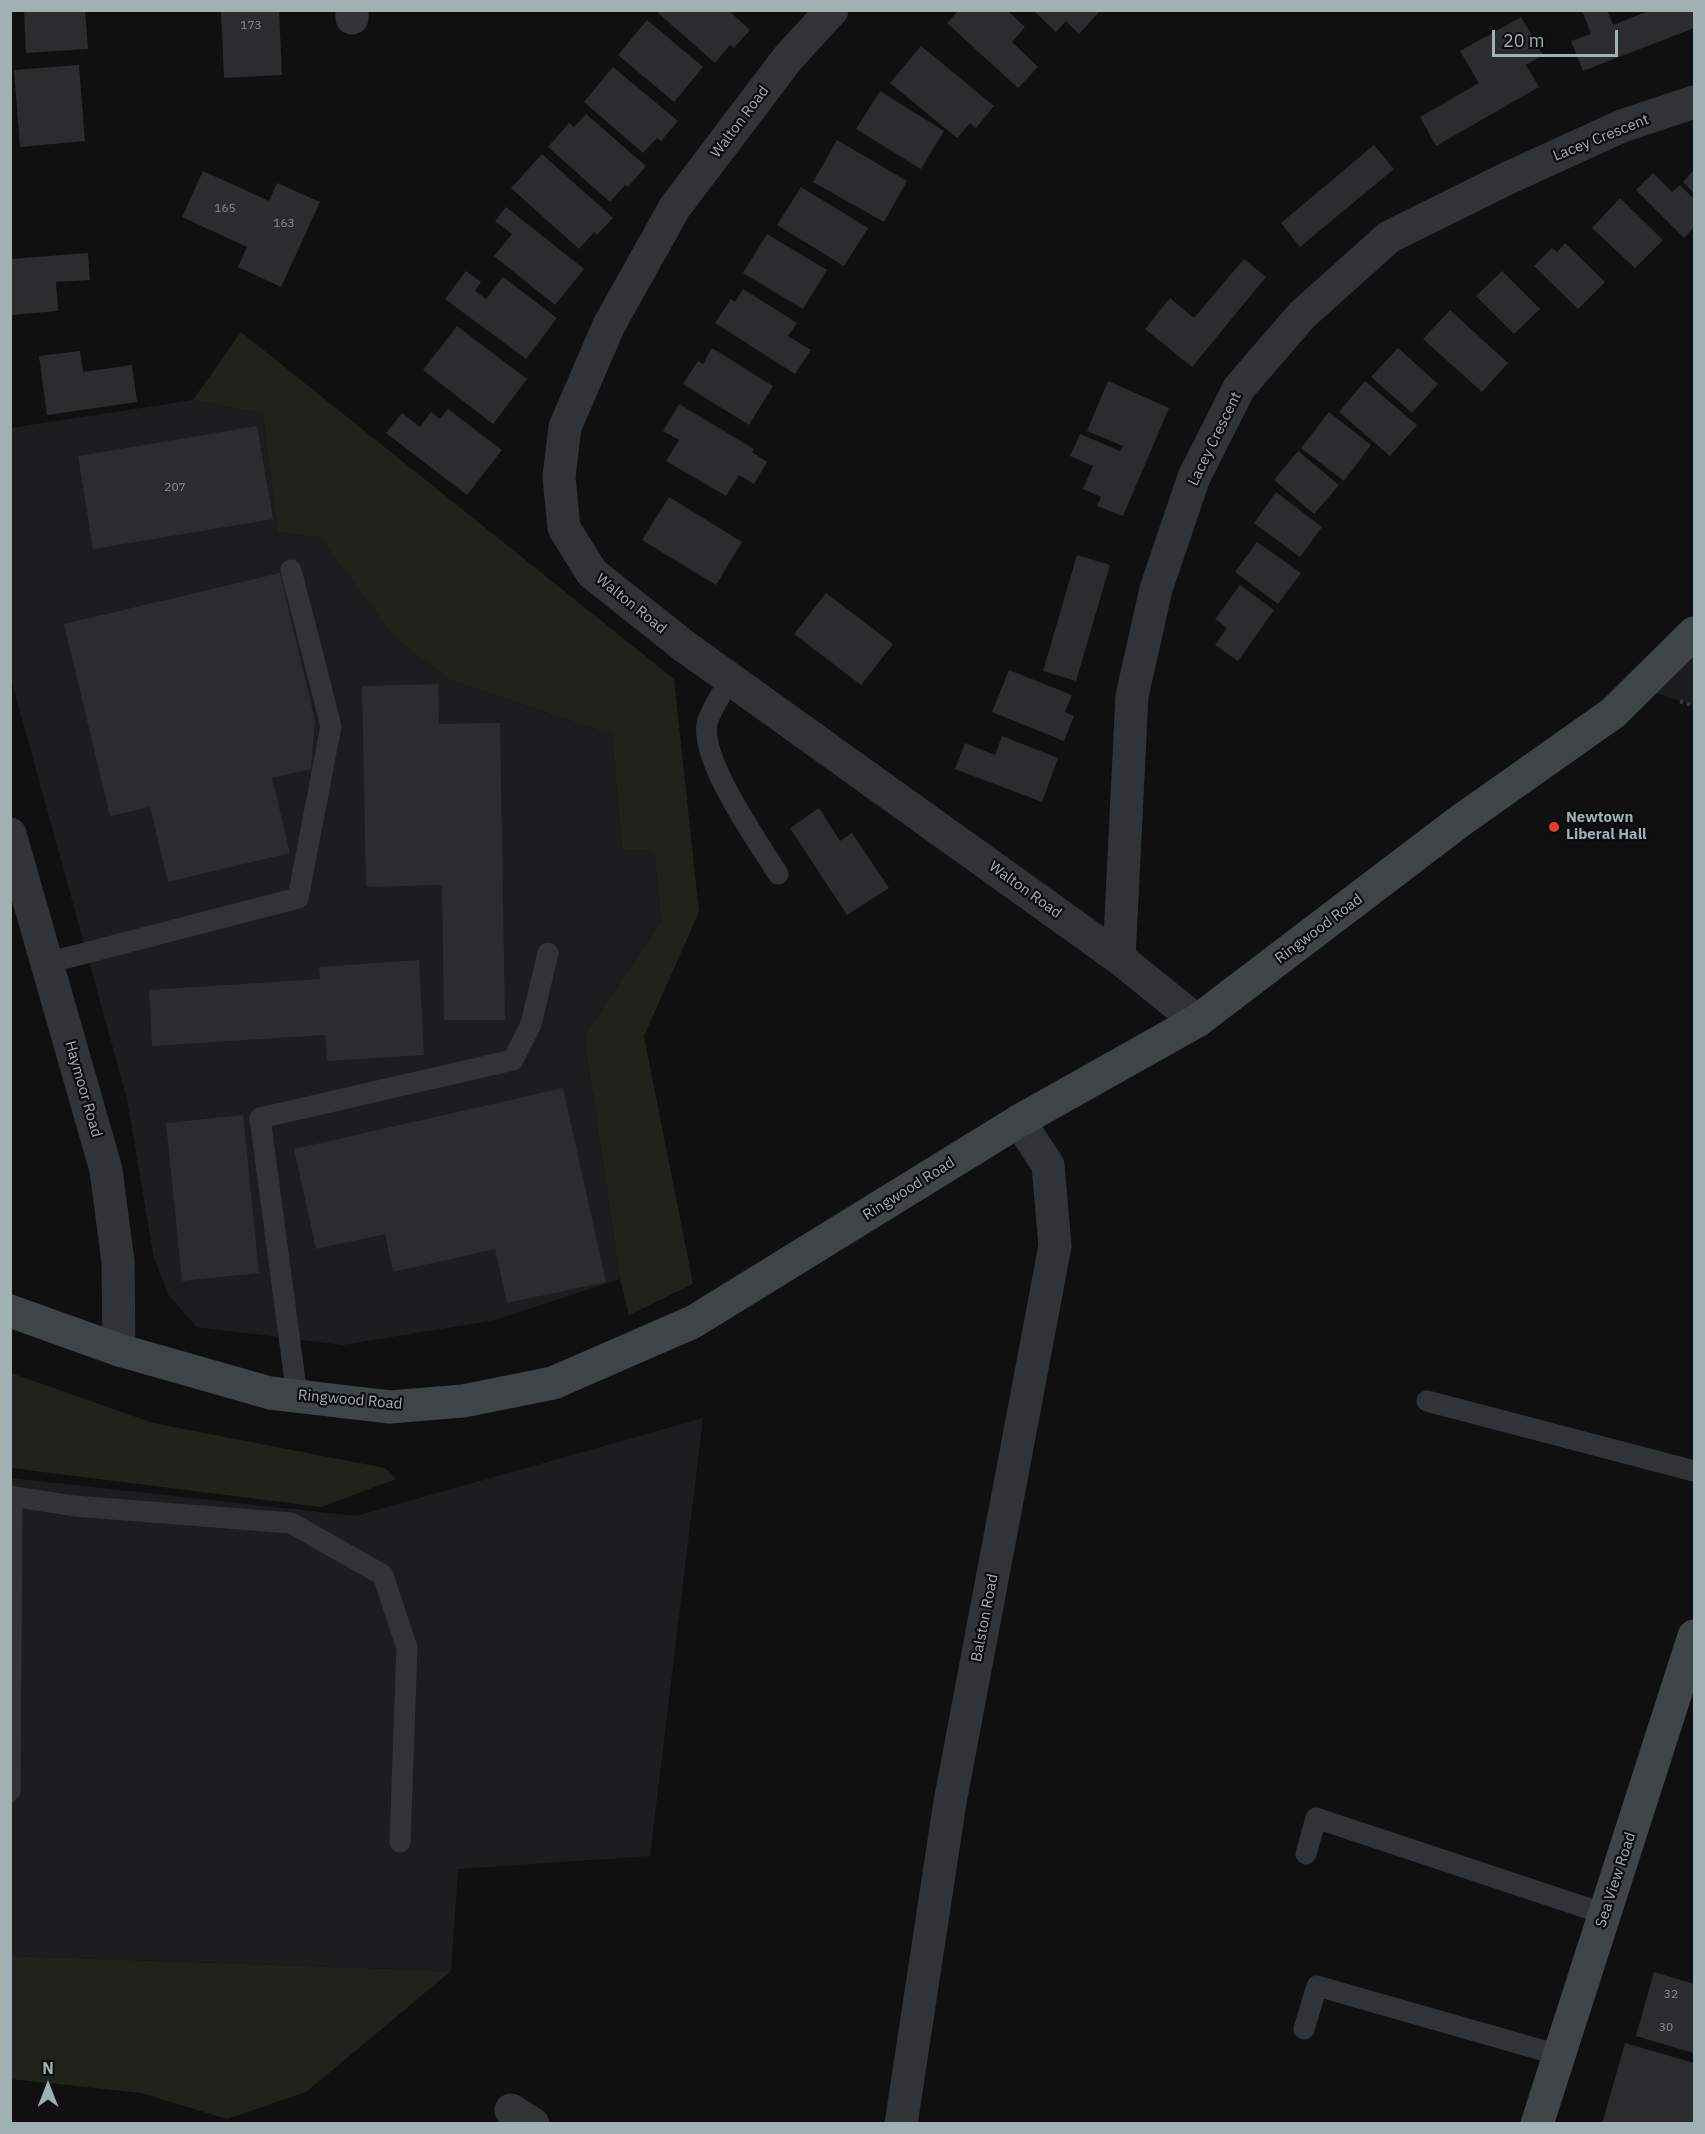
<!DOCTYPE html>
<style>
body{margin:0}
#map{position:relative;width:1705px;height:2134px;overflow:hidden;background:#101011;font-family:"IBM Plex Sans",sans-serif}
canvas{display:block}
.frame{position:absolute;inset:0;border:12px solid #a1b0b2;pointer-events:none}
.north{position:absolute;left:18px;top:2056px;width:60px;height:60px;-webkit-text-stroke:4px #0b0b0c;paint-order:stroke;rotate:0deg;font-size:16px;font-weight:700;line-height:24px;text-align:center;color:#a1b0b2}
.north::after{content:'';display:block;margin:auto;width:21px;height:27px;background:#a1b0b2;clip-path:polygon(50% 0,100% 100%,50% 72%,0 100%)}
.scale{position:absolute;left:1492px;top:30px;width:126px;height:27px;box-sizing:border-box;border:3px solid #a1b0b2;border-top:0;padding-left:8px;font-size:18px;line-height:21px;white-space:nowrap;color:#a1b0b2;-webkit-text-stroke:4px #0b0b0c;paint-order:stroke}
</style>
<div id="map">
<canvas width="1705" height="2134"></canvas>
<div class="frame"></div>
<div class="north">N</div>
<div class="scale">20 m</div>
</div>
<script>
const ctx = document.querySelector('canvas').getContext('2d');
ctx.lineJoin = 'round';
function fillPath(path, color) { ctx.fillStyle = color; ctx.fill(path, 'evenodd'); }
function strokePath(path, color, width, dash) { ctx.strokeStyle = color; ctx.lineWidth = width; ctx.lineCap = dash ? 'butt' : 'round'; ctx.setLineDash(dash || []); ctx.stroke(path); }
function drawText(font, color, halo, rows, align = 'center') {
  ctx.font = font + ' "IBM Plex Sans",sans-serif'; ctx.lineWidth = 4.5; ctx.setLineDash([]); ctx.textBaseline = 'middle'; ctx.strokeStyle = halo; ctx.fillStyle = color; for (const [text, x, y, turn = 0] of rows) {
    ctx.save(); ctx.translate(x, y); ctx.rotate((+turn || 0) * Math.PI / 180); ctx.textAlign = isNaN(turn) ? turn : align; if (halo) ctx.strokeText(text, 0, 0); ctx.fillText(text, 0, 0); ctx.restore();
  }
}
fillPath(new Path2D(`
 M193,400L263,414L277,532L320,538L397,640L450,680L612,735L622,850L654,851L661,922L584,1036L620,1279L495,1320L343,1345L197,1327L169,1296L154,1258L127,1099L11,679L10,428Z
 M1694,633V706L1640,687Z
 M703,1418L650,1856L458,1869L451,1971L11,1956V1478L356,1516Z`), '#1c1d1e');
fillPath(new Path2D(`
 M241,332L674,679L699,912L644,1036L693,1284L629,1315L620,1279L584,1036L661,922L654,851L622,850L612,735L450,680L397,640L320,538L277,532L263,414L193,400Z
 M11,1373L153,1423L385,1468L396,1479L321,1507L11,1468Z
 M11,1956L70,1958L451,1971L306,2092L227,2119L141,2093L11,2079Z`), '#1f231c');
fillPath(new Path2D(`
 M24,10H85L88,49L26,53Z
 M279,10L282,75L224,78L221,11Z
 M660,10H728L750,30L734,48L730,45L715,63L658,13Z
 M959,10H1007L1025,27L1012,42L1038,67L1018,88L947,23Z
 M1033,10H1101L1079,34L1066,21L1056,32Z
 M1582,10H1607L1613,25L1651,10H1692L1694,18V28L1583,71L1571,41L1591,34Z
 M1521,17L1543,55L1526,65L1539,87L1436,146L1420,117L1479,83L1460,51Z
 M647,20L703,67L674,102L618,55Z
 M921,46L994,106L976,128L970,123L957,138L890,83Z
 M79,65L85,141L20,147L14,70Z
 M613,67L678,121L661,141L657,138L643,153L584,102Z
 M880,91L944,131L921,169L856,129Z
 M586,114L646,166L628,187L625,185L610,202L548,147L569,123L574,127Z
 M837,140L907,181L884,222L813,182Z
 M1374,145L1394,169L1300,247L1281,223Z
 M542,154L613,218L597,235L594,232L579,249L511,188Z
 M1694,170V193L1683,182Z
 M203,171L269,201L277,183L320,202L281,287L238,267L247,247L182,217Z
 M1653,173L1672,192L1680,185L1694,199V227L1684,238L1636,190Z
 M801,187L868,228L844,266L777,225Z
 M1620,198L1663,240L1635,268L1592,228Z
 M506,207L584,269L555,305L494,256L512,234L495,221Z
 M767,234L827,270L803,309L743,273Z
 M1565,243L1605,282L1578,309L1534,266L1552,248L1557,252Z
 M88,253L90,280L56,282L58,311L10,315V259Z
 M1244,259L1266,277L1192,367L1145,329L1170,298L1194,318Z
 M466,271L481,282L475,291L486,299L503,277L557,318L526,359L445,299Z
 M1502,271L1540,309L1514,334L1476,296Z
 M743,289L797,323L788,336L811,350L795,374L715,323L731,299L735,302Z
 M1450,310L1508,363L1482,392L1423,339Z
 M457,326L527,379L493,424L423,370Z
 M712,348L773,386L749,425L683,384L698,361L703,364Z
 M1398,348L1438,384L1412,413L1371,377Z
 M80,351L83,372L132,365L137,402L47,415L39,356Z
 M1108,381L1169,408L1123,516L1097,506L1101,497L1083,489L1093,466L1070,456L1080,434L1120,451L1123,446L1087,431Z
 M1365,381L1417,425L1390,456L1339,412Z
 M679,404L754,449L752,452L767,462L754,484L739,475L726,496L666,461L679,440L663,431Z
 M448,409L502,450L467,495L386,433L402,413L420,427L431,412L440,419Z
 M1329,412L1371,445L1344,481L1301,448Z
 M257,426L273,519L93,549L78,456Z
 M1298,451L1339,485L1314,514L1274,480Z
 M1276,492L1322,527L1300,557L1254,523Z
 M669,497L742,542L716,585L642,540Z
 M1257,542L1301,573L1278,604L1235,572Z
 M1077,555L1110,565L1076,681L1043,671Z
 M280,573L315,720L311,769L272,778L290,853L168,882L150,807L110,816L64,624Z
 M1240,585L1274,610L1238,661L1215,645L1227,628L1215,619Z
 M826,593L893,644L861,685L794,634Z
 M1009,670L1072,695L1065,712L1074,716L1064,741L992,712Z
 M438,684L439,724L500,723L505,1020H444L442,885L366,887L362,686Z
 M1002,736L1058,758L1042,802L955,769L965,743L995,755Z
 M819,808L840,841L852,833L889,888L847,915L790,828Z
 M419,960L424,1055L327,1061L325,1035L152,1046L149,990L320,979L319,967Z
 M563,1088L606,1282L507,1303L495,1249L393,1272L385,1234L316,1249L294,1149Z
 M243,1115L259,1273L182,1281L166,1123Z
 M1654,1972L1694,1984V2053L1636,2036Z
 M1625,2043L1694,2063V2124H1602Z`), '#2b2c2d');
strokePath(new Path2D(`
 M1680,701L1694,706`), '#373c3d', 4, [3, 4.5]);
strokePath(new Path2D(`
 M731,679C724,690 709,712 707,724C701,762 757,840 778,874
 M47,963L298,898L331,726L291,570
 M297,1396L260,1118L513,1060L531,1024L548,953
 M1427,1401L1694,1471
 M10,1496L74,1506L291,1523L383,1575L407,1648L400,1842
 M10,1791L12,1496
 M1306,1854L1316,1818L1605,1914
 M1304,2029L1317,1986L1559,2055`), '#313436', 21);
strokePath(new Path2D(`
 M352,10V18
 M832,10L788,58L675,207L609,325L565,427L559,477L564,528L592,573L684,646L1119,958L1197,1021
 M10,834L106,1170L118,1262L119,1350
 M1119,958L1132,696L1156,589L1194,477L1239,388L1302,315L1389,237L1508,178L1622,126L1694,102
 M511,2110L533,2124
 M901,2124L950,1802L1055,1246L1048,1165L1019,1121`), '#313436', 33);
strokePath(new Path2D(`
 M10,1311L119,1350L270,1393L390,1407L463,1401L553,1383L693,1322L1019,1121L1197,1021L1460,821L1613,713L1694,633
 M1537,2124L1694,1636`), '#3f4546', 33);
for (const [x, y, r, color] of [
 [1554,827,6,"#ec3b2c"]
]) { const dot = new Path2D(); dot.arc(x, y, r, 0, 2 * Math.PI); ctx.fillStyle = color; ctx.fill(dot); strokePath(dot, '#0b0b0c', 2); }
drawText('12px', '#848f91', null, [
 ["173",251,26],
 ["165",225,209],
 ["163",284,224],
 ["207",175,488],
 ["32",1671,1995],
 ["30",1666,2028]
]);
drawText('15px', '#a1b0b2', '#0b0b0c', [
 ["Walton Road",740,122,-53],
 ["Lacey Crescent",1601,138,-22],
 ["Lacey Crescent",1215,439,-64],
 ["Walton Road",631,604,39],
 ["Walton Road",1025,890,36],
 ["Ringwood Road",1319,929,-37],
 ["Haymoor Road",83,1089,74],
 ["Ringwood Road",909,1189,-32],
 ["Ringwood Road",350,1400,5],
 ["Balston Road",985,1618,-79],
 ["Sea View Road",1616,1880,-72]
]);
drawText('bold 15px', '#a1b0b2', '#0b0b0c', [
 ["Newtown",1566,818],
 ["Liberal Hall",1566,835]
], 'left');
</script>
